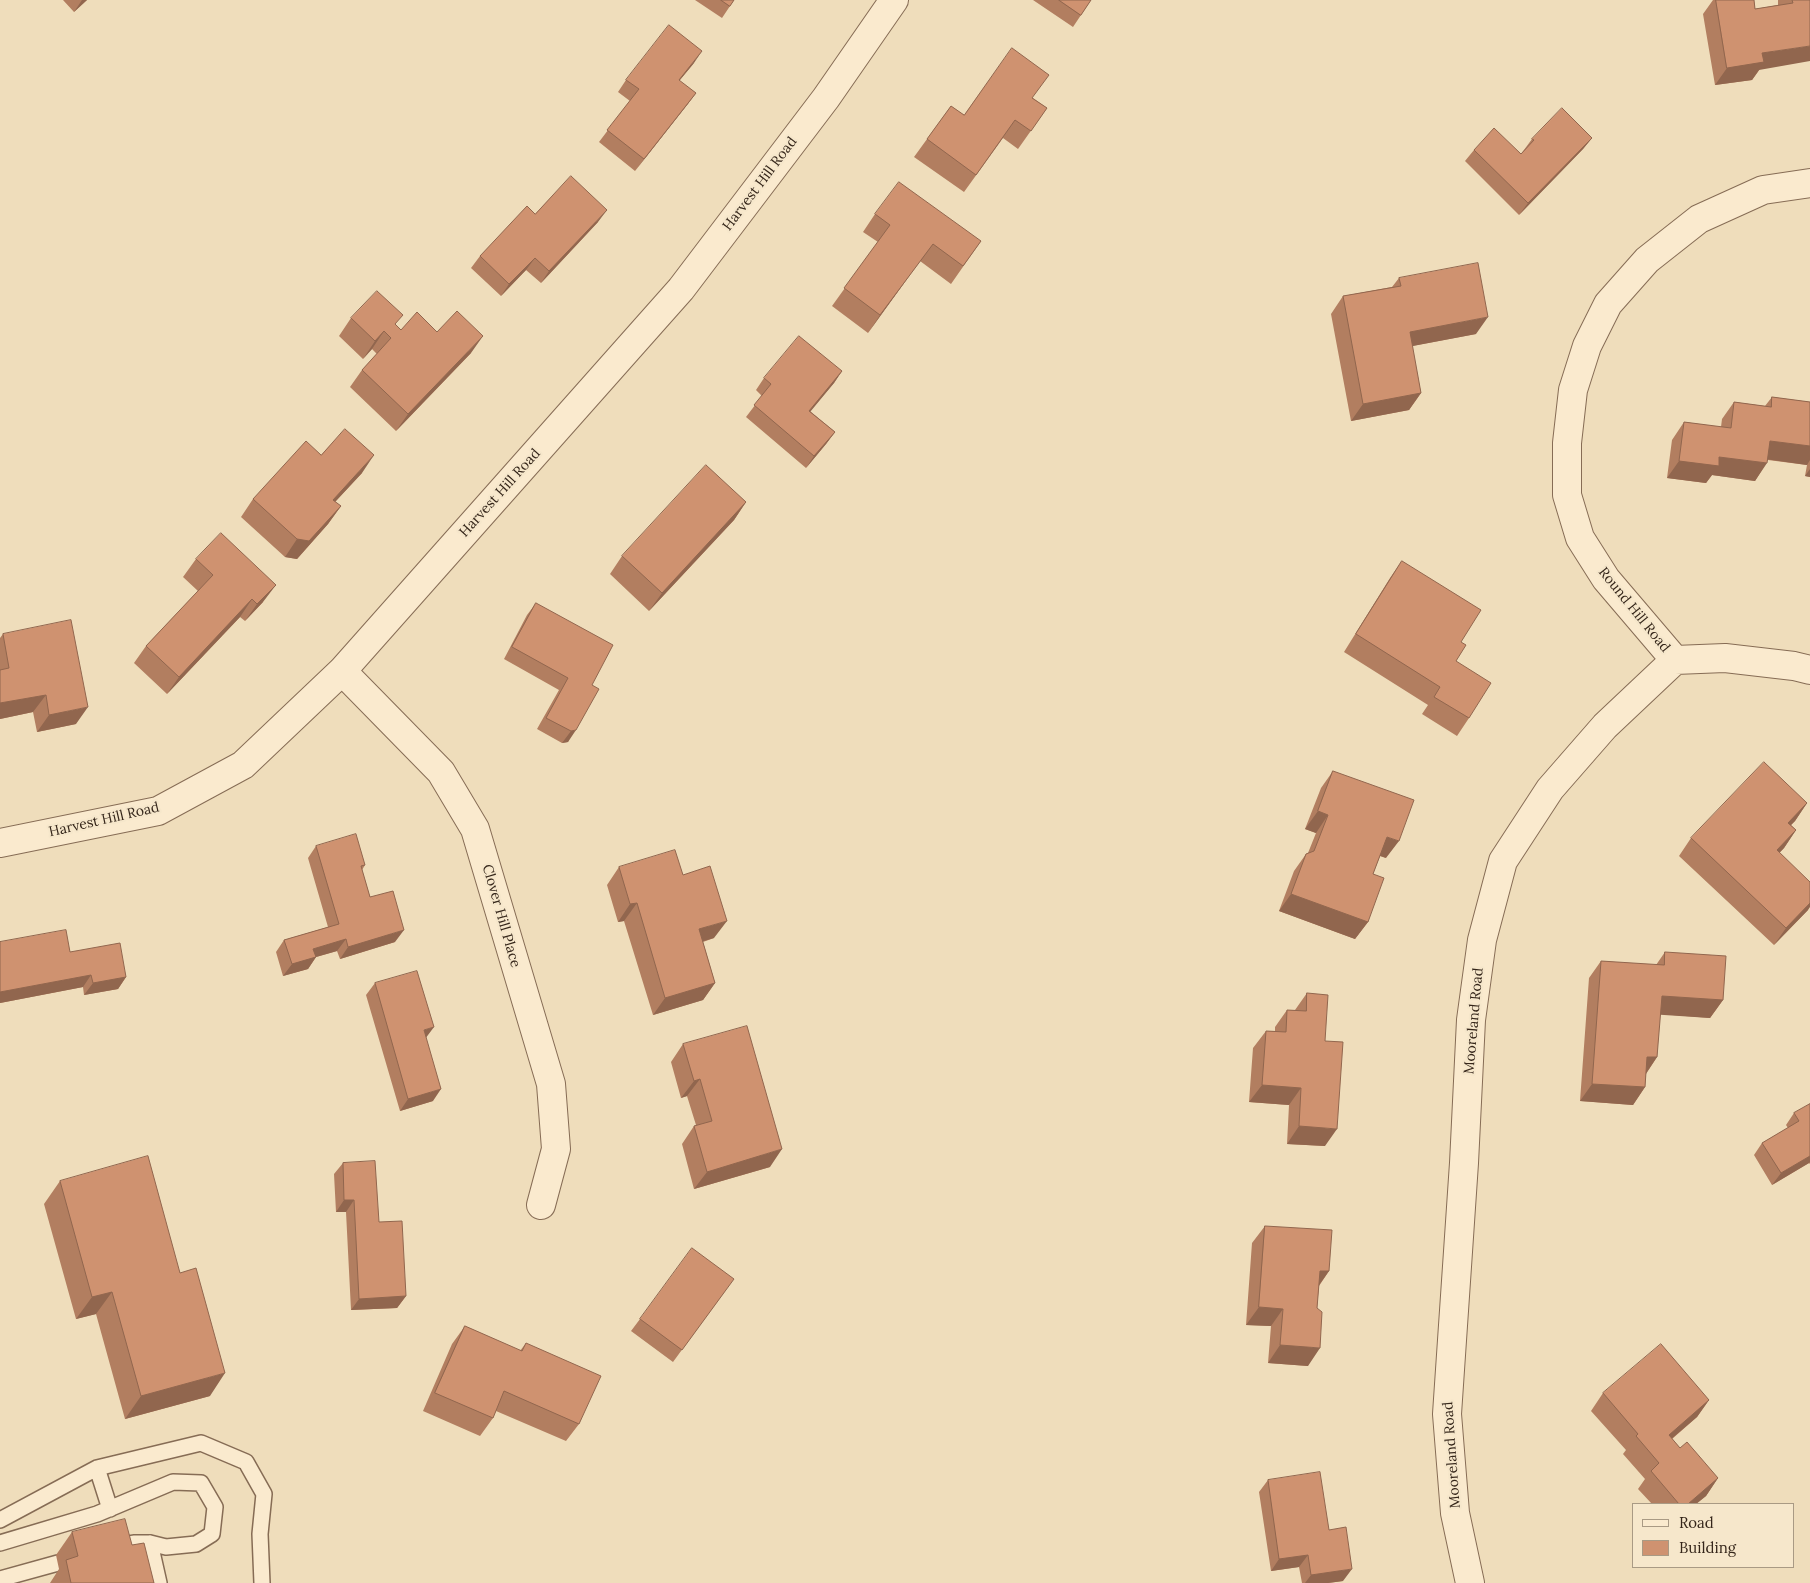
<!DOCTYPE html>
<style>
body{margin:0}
#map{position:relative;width:1810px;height:1583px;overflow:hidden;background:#efddbb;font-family:Lora,serif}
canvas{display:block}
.legend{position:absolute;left:1632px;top:1503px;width:162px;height:65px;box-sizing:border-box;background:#f6e7cb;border:1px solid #a99a84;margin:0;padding:6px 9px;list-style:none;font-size:15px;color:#35261a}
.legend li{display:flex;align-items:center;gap:10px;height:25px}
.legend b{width:25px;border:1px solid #a99a84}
</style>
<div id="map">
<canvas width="1810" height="1583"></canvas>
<ul class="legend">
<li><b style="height:6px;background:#faeace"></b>Road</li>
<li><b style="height:14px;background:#cf9270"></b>Building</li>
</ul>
</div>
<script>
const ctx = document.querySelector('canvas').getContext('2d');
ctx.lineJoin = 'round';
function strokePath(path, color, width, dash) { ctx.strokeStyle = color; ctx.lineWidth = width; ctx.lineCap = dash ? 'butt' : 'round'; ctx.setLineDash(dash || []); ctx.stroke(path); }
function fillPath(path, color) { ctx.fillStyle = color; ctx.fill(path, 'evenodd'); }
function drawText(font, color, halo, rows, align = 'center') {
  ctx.font = font + ' Lora,serif'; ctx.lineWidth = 4.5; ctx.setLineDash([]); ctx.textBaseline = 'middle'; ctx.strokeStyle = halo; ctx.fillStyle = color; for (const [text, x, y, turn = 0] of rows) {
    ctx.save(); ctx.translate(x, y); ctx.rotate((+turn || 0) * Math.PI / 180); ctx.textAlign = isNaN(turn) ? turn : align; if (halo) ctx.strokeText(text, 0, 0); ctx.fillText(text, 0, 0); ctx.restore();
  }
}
const service = new Path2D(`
 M97,1468L110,1509
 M0,1520L97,1468L201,1443L246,1462L264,1494L260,1534L262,1583
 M0,1543L97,1514L173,1482L201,1483L215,1507L212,1534L196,1544L166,1547L150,1543H135L111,1547
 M150,1543L159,1583
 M0,1579L58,1563`);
const minor = new Path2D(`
 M1675,660L1606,579L1580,538L1567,495V443L1573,390L1587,346L1608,304L1647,260L1699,219L1763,190L1810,183
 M342,671L441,772L475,829L551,1084L556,1149L541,1205
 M0,843L158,811L243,765L342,671L681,289L826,98L894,0
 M1470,1583L1455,1513L1447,1414L1464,1163L1471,1020L1482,940L1503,861L1550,789L1605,726L1675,660L1725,658L1794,666L1810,670`);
strokePath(service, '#866c55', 18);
strokePath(minor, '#866c55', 30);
strokePath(service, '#faeace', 15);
strokePath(minor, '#faeace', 28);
fillPath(new Path2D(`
 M63,0H87L74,12Z
 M695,0H734L722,18Z
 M1033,0H1091L1073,27Z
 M1713,0H1754L1755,9L1778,5V0H1810L1752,80L1715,85L1703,14Z
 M694,63L679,81L696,93L687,105L635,171L599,142L630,101L618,92L626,80Z
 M1033,98L1047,108L1018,149L1003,138L964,192L914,157L951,106L964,115Z
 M1592,138L1583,149L1519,215L1465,161L1474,150L1521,154L1532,139Z
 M535,214L598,222L541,283L526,270L501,296L471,268L480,256Z
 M875,214L981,241L951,284L920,261L868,333L832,306L878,242L863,232Z
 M1399,278L1476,334L1412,346L1421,393L1409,410L1351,421L1331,314L1343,296L1392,287Z
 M351,318L396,325L401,330L437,332L471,353L396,431L350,387L362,370L377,354L372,349L363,359L339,336Z
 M842,371L834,383L810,411L835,432L826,444L806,468L746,417L762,396L756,390L764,378Z
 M1772,397L1810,402V477L1805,476L1807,465L1768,460L1755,481L1712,475L1706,483L1667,478L1672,440L1684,422L1721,427L1722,419L1734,402L1765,406Z
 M321,455L362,473L335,502L341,506L328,524L297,559L285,557L241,517L253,499Z
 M746,502L734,520L649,611L610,574L622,556Z
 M196,559L263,602L245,621L240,617L167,694L134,663L146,646L198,591L183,577Z
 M1402,561L1461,642L1456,661L1469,718L1457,736L1422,714L1428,705L1344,652L1390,578Z
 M536,603L592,685L568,742L562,743L537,729L559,690L504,659L527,615Z
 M3,634L76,724L37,732L33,712L0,719V638Z
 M1333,771L1386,858L1380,856L1373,874L1368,922L1355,939L1279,911L1294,871L1306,854L1308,853L1316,833L1305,829L1321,788Z
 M1807,803L1795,821L1791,825L1796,830L1784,848L1779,853L1808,910L1774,945L1679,856L1691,838Z
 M316,846L365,865L362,870L370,897L395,942L340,959L337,951L316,957L308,969L283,976L276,952L284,940L328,927L308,858Z
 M619,867L683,875L714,938L703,942L715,983L703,1000L653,1015L624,921L618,922L607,885Z
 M0,942L70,952L126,977L118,989L84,995L83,987L0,1003Z
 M1665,952L1723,1000L1710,1018L1660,1014L1657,1057L1646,1074L1645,1087L1633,1105L1580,1101L1589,978L1601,961L1656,965Z
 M375,983L433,1101L400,1111L366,995Z
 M1307,993L1325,1041V1146L1287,1144L1289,1105L1249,1102L1253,1048L1266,1031H1275V1027L1287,1010H1295Z
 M683,1044L770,1167L694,1189L682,1144L694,1126L696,1125L687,1096L681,1098L671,1062Z
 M1810,1104V1164L1809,1163L1772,1185L1754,1155L1762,1143L1788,1128L1786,1125L1794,1113Z
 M343,1163L379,1222L406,1296L397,1308L351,1310L346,1212H336L334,1174Z
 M60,1181L180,1273L210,1396L125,1419L96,1314L76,1319L44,1204Z
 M1265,1226L1329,1271L1319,1286L1317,1308L1308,1366L1268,1363L1271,1326L1246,1325L1252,1243Z
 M725,1291L673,1362L631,1331L640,1319Z
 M465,1326L520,1351L526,1343L579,1424L566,1441L496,1411L493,1418L480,1436L423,1411L452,1344Z
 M1603,1393L1709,1400L1697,1417L1672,1439L1680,1448L1718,1478L1706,1496L1696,1504H1652L1638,1489L1645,1479L1623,1454L1626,1450L1591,1411Z
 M1268,1480L1329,1530L1343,1581L1328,1583H1302L1299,1567L1271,1571L1259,1492Z
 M72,1532L132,1545L154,1583H50L59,1569L56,1555Z`), '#b27e60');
fillPath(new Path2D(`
 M82,0H87L74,12Z
 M1810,46V61L1759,70L1752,80L1715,85L1727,68L1762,53Z
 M702,51L694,63L670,92L679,80Z
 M696,93L687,105L635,171L644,159Z
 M1592,138L1583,149L1519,215L1528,203Z
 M607,210L598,222L541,283L549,271Z
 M933,244L920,261L868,333L880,315Z
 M535,258L526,270L501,296L509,284Z
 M1488,317L1476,334L1397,349L1410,332Z
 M384,331L372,349L363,359L375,341Z
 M483,336L471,353L396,431L408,414Z
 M842,371L834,383L801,423L809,411Z
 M1421,393L1409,410L1351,421L1363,404Z
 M835,432L826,444L806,468L814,456Z
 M1770,441L1810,446V460L1807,465L1758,458Z
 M374,455L362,473L321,517L333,500Z
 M1719,457L1767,463L1755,481L1712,475L1706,483L1667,478L1679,461Z
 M1810,469V477L1805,476Z
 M746,502L734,520L649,611L662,593Z
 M341,506L328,524L297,559L285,557L297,539Z
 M276,585L263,602L245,621L257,604Z
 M252,599L240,617L167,694L179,677Z
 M46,695L33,712L0,719V703Z
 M88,707L76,724L37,732L49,715Z
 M576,730L568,742L562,743L571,731Z
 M1807,803L1795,821L1776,840L1788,823Z
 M1318,811L1328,815L1316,833L1305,829Z
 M1796,830L1784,848L1765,868L1777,850Z
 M1387,837L1399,841L1386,858L1375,854Z
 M1291,894L1368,922L1355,939L1279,911Z
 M637,903L624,921L618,922L630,904Z
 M1810,903V907L1808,910L1774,945L1786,928Z
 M727,921L714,938L687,946L699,929Z
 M404,930L395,942L340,959L348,947Z
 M346,939L337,951L316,957L308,969L283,976L292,964L313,949Z
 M91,975L83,987L0,1003V992Z
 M126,977L118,989L84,995L93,983Z
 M715,983L703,1000L653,1015L665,998Z
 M1662,996L1723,1000L1710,1018L1649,1014Z
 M434,1027L425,1039L424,1030Z
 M1647,1057H1657L1645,1075Z
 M700,1079L687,1096L681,1098L694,1081Z
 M1592,1084L1645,1087L1633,1105L1580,1101Z
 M1262,1085L1301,1088L1289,1105L1249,1102Z
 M441,1089L433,1101L400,1111L408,1099Z
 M1299,1126L1337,1129L1325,1146L1287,1144Z
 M782,1149L770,1167L694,1189L707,1172Z
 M1810,1156V1162L1809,1163L1772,1185L1781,1173Z
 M344,1200H354L346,1212H336Z
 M1320,1271H1329L1317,1288Z
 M112,1292L96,1314L76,1319L92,1297Z
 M406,1296L397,1308L351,1310L359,1299Z
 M1259,1307L1283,1309L1271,1326L1246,1325Z
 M1280,1345L1320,1348L1308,1366L1268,1363Z
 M225,1373L210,1396L125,1419L141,1396Z
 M1709,1400L1697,1417L1656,1452L1669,1435Z
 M1718,1478L1706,1496L1696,1504H1688Z
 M1308,1555L1299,1567L1271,1571L1279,1559Z
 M1352,1569L1343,1581L1328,1583H1305L1311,1575Z`), '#91664e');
const building = new Path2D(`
 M721,0H734L730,6Z
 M1059,0H1091L1081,15Z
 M1716,0H1754L1755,9L1793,3L1792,0H1810V46L1762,53L1764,62L1727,68Z
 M669,25L702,51L679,80L696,93L644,159L607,130L639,89L626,80Z
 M1012,48L1049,75L1032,98L1047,108L1031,131L1015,120L976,175L927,139L951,106L964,115Z
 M1562,108L1592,138L1528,203L1474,150L1494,128L1521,154L1534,140L1532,139Z
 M571,176L607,210L549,271L535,258L509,284L480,256L527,206L535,214Z
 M899,182L981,241L963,266L933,244L880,315L844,288L890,225L875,214Z
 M1478,263L1488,317L1410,332L1421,393L1363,404L1343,296L1401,286L1399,278Z
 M377,291L403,315L395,324L401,330L417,312L437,332L457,311L483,336L408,414L362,370L391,338L384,331L375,341L351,318Z
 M799,336L842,371L809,411L835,432L814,456L754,405L771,384L764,378Z
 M1772,397L1810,402V446L1770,441L1767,463L1719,457V466L1679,461L1684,422L1731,428L1734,402L1771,407Z
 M345,429L374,455L333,500L341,506L309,541L297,539L253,499L306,441L321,455Z
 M706,465L746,502L662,593L622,556Z
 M221,533L276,585L257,604L252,599L179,677L146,646L213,575L196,559Z
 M1402,561L1481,610L1461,642L1466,645L1456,661L1491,683L1469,718L1434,697L1440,687L1356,634Z
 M536,603L613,645L592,685L599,689L576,730L571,731L546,718L568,678L512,647Z
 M71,620L88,707L49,715L46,695L0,703V670L9,668L3,634Z
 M1764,762L1807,803L1788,823L1796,830L1777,850L1810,882V903L1786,928L1691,838Z
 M1333,771L1414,800L1399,841L1387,837L1373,874L1384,878L1368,922L1291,894L1306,854L1314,851L1328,815L1318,811Z
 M356,834L365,865L361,866L370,897L393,891L404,930L348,947L346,939L313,949L316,957L292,964L284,940L339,924L316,846Z
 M675,850L683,875L710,866L727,921L699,929L715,983L665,998L637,903L630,904L619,867Z
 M66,930L70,952L120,943L126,977L93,983L91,975L0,992V942Z
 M1665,952L1726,956L1723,1000L1662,996L1657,1057H1647L1645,1087L1592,1084L1601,961L1664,965Z
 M417,971L434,1027L424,1030L441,1089L408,1099L375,983Z
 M1307,993L1328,995L1325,1041L1343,1042L1337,1129L1299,1126L1301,1088L1262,1085L1266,1031L1286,1032L1287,1010L1306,1011Z
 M747,1026L782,1149L707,1172L694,1126L712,1121L700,1079L694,1081L683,1044Z
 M1810,1104V1156L1781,1173L1762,1143L1799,1121L1794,1113Z
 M148,1156L180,1273L196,1268L225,1373L141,1396L112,1292L92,1297L60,1181Z
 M375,1161L379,1222L402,1221L406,1296L359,1299L354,1200H344L343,1163Z
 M1265,1226L1332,1230L1329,1271H1320L1317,1308L1322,1312L1320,1348L1280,1345L1283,1309L1259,1307Z
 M692,1248L734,1279L682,1350L640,1319Z
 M465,1326L522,1351L526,1343L601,1376L579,1424L504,1391L493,1418L435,1393Z
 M1661,1344L1709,1400L1669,1435L1680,1448L1687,1442L1718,1478L1688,1504H1679L1651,1471L1659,1463L1636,1436L1638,1434L1603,1393Z
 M1320,1472L1329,1530L1346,1527L1352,1569L1311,1575L1308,1555L1279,1559L1268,1480Z
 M125,1519L132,1545L144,1543L154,1583H71L66,1560L78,1556L72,1532Z`);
fillPath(building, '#cf9270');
strokePath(building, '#91664e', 1);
drawText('14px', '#35261a', '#f6e7cb', [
 ["Harvest Hill Road",760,184,-53],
 ["Harvest Hill Road",500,493,-48],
 ["Round Hill Road",1634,610,51],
 ["Harvest Hill Road",104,820,-13],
 ["Clover Hill Place",501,916,74],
 ["Mooreland Road",1474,1021,-85],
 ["Mooreland Road",1452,1455,-94]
]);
</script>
